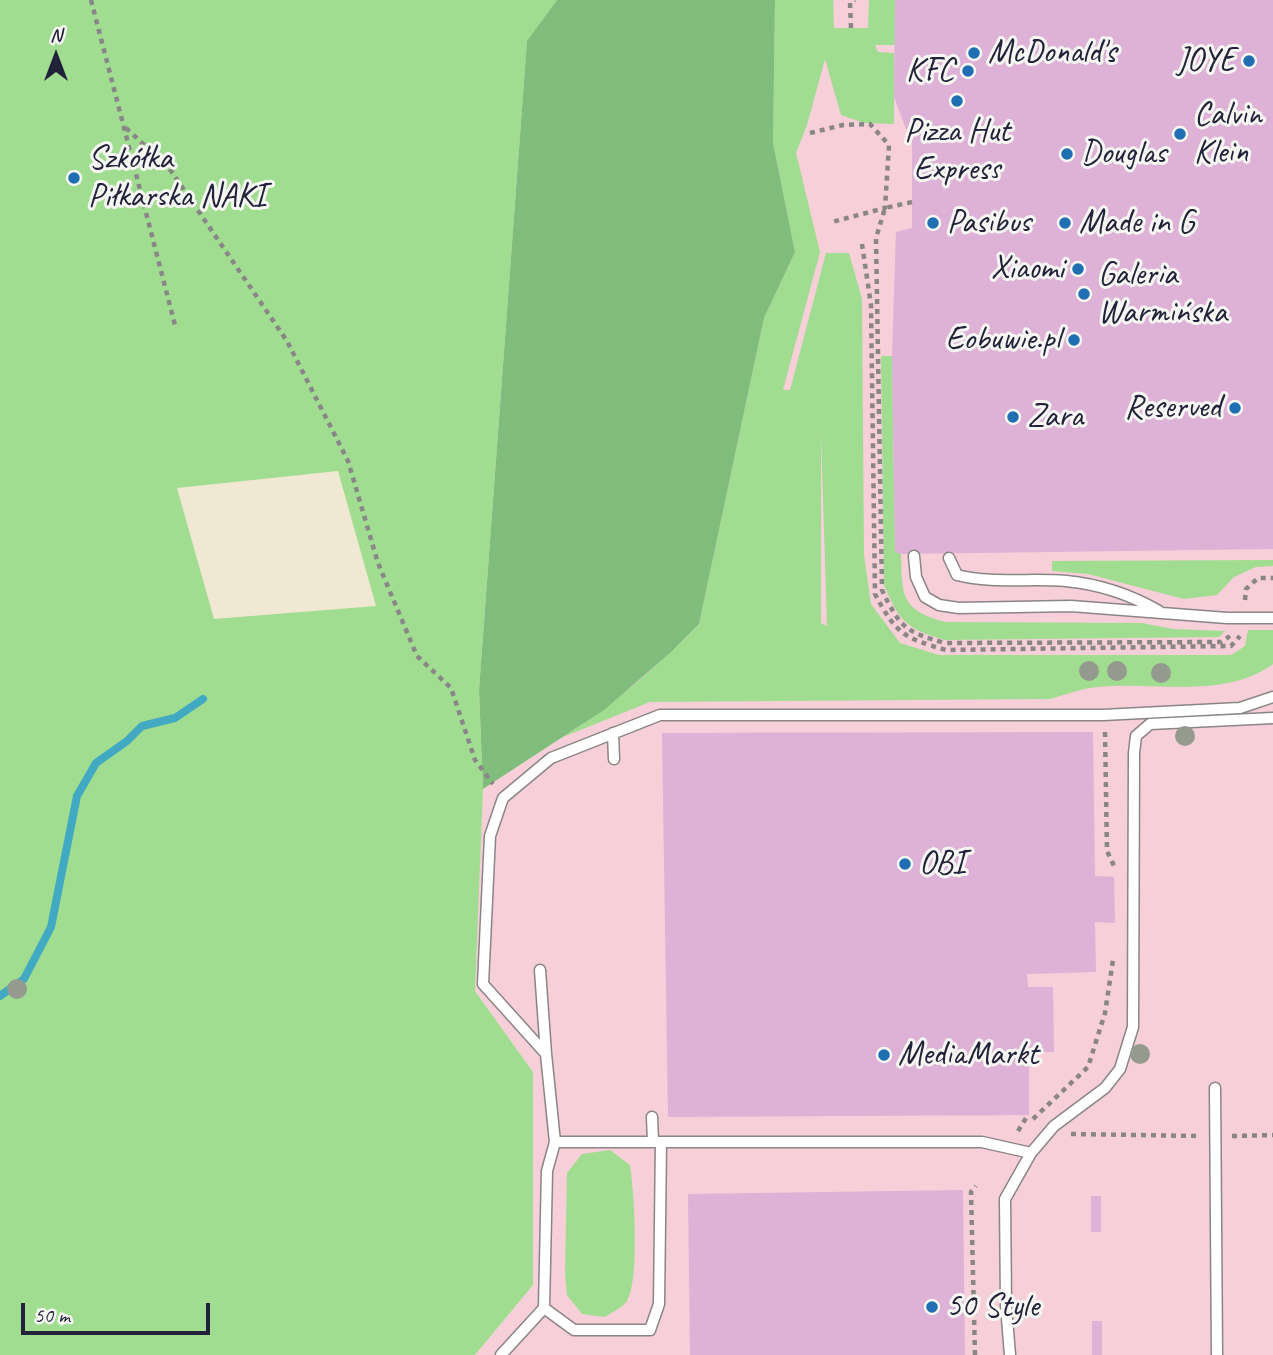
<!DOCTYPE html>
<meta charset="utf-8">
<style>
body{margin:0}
#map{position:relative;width:1273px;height:1355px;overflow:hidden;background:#f1e8d3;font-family:Caveat,sans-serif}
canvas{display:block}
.north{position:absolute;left:21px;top:21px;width:70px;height:70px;-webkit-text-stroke:5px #f6f6f2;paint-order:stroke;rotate:0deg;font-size:19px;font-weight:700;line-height:28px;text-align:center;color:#22223b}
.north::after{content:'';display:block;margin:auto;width:24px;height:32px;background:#22223b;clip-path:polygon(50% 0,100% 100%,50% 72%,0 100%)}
.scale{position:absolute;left:21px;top:1303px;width:189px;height:32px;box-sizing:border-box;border:4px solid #22223b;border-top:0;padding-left:9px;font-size:21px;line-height:24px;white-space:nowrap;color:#22223b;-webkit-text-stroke:5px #f6f6f2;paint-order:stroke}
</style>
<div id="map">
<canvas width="1273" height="1355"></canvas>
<div class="north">N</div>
<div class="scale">50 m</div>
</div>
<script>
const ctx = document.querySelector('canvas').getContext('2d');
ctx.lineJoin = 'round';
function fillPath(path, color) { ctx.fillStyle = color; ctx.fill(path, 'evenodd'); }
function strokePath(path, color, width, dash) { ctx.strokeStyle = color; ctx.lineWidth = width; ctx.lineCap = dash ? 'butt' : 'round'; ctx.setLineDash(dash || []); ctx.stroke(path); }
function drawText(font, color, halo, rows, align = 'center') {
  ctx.font = font + ' Caveat,sans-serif'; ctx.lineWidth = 6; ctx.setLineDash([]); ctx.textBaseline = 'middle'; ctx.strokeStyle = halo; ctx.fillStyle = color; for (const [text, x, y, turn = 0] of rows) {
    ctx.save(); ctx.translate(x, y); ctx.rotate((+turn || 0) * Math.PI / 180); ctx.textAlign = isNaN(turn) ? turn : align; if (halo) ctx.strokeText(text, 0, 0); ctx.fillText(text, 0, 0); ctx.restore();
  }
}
fillPath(new Path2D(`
 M775,0H1273V1355H475L533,1285V1072L475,991L478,821L483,789L604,710L764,318Z`), '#f6cfd8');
fillPath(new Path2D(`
 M0,0H557L527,42L479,690L483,789L475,991L533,1072V1285L475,1355H0ZM338,471L376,606L214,619L177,488Z
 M775,0H833L834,28H868L869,0H895V45H875L878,52L894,53V124L864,123L841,115L825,59L807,125L796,153L820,252L783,390H790L826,253H849L862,299L864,555L871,604L900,643L939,655H1231L1245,646L1248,630H1273V664C1224,700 1154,681 1097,687C1082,688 1065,695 1050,699L650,702L563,737C613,705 657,667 699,624L764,318L795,252L773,143ZM821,433L827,625V626L821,623Z
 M881,356H892L895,551L901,554C902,596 901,610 945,622L1142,623L1173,629L1225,631L1219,637L945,640C905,628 900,622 884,585Z
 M1273,560V566L1256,567L1234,577L1217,595L1184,599L1088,574L1052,571V561Z
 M610,1150L630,1165C634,1191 640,1280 627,1301C623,1307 611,1313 605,1317L582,1314L567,1295L565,1274L567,1173L582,1154Z`), '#a0dd91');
fillPath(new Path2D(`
 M557,0H775L773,143L795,252L764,318L699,624L670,653L604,710L483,789L479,690L527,41Z`), '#80bc7b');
strokePath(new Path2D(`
 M0,996L24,979L51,927L77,796L96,763L127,741L142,726L175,718L203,699`), '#41a9c1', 8);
fillPath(new Path2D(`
 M895,0H1273V549L901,554L895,552L892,356L896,232L912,228V133L906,129L894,97Z
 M1093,732L1095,876L1114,877L1115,923L1095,922L1096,972L1027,974L1028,987H1053L1054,1052H1029V1115L668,1117L662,733Z
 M963,1190L965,1355H690L688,1194Z
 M1091,1196H1101V1232H1091Z
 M1092,1321H1102V1355H1092Z`), '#ddb2d6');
const lane = new Path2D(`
 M914,556L916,577L925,597L939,605L959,608L1071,606L1227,618H1273
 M949,558L957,575C993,584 1029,578 1066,581C1098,584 1131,595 1159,611
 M613,733L614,759
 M540,970L546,1054
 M1215,1088L1217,1355
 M652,1117L653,1142
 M555,1142H982L1031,1153
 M544,1308L574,1330H650L659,1304L661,1142
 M501,1355L544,1308L547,1171L555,1142L546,1054L483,984L490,836L503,798L551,758L660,715H1103L1240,708L1273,697
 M1010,1355L1006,1306L1005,1199L1031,1153L1054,1126L1105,1088L1120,1069L1133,1027L1134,753L1136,736L1150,724L1273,718`);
strokePath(lane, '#8a8587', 13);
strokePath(new Path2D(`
 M91,0L175,325
 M851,28L850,3L855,0
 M126,128L169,168L287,341L348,461L378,563L417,656L451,688L475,760L493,784
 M810,133L843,125L870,124L889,145L885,208L832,222
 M912,202L885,208L876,238L882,590C900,628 906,632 945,643L1221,642L1230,636
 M862,244L871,305L875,594C896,634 904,638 946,650L1231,646L1240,636
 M1245,600L1246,589L1258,578H1273
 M1105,732L1107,851L1115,868
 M1033,1119L1088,1067L1105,1013L1113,960
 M1018,1131L1026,1118
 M1071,1134L1199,1136
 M1232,1136L1273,1135
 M975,1355L971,1192L976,1186`), '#8a8587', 4.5, [5, 5]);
strokePath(lane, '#fff', 10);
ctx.fillStyle = '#949a8e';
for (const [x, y] of [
 [1089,671],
 [1117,671],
 [1161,673],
 [1185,736],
 [17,989],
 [1140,1054]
]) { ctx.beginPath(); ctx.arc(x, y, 10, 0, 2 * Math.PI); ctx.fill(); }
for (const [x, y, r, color] of [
 [974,53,7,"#1f6fb2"],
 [1249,61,7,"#1f6fb2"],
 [968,71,7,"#1f6fb2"],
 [957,101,7,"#1f6fb2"],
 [1180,134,7,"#1f6fb2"],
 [1067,154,7,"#1f6fb2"],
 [74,178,7,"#1f6fb2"],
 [933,223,7,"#1f6fb2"],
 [1065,223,7,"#1f6fb2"],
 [1078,269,7,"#1f6fb2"],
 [1084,294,7,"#1f6fb2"],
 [1074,340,7,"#1f6fb2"],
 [1235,408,7,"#1f6fb2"],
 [1013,417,7,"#1f6fb2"],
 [905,864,7,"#1f6fb2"],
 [884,1055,7,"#1f6fb2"],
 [932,1307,7,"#1f6fb2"]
]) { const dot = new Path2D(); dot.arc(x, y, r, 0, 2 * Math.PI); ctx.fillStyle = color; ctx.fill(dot); strokePath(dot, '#f6f6f2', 2.5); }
drawText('33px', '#22223b', '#f6f6f2', [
 ["McDonald's",988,53],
 ["JOYE",1235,61,"right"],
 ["KFC",954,71,"right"],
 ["Calvin",1194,115],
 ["Klein",1194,153],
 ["Pizza Hut",957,132,"center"],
 ["Express",957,170,"center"],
 ["Douglas",1081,154],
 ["Szkółka",88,159],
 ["Piłkarska NAKI",88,197],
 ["Pasibus",947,223],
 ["Made in G",1079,223],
 ["Xiaomi",1064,269,"right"],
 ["Galeria",1098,275],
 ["Warmińska",1098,313],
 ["Eobuwie.pl",1060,340,"right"],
 ["Reserved",1221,408,"right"],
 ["Zara",1027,417],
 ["OBI",919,864],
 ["MediaMarkt",898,1055],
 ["50 Style",946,1307]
], 'left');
</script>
